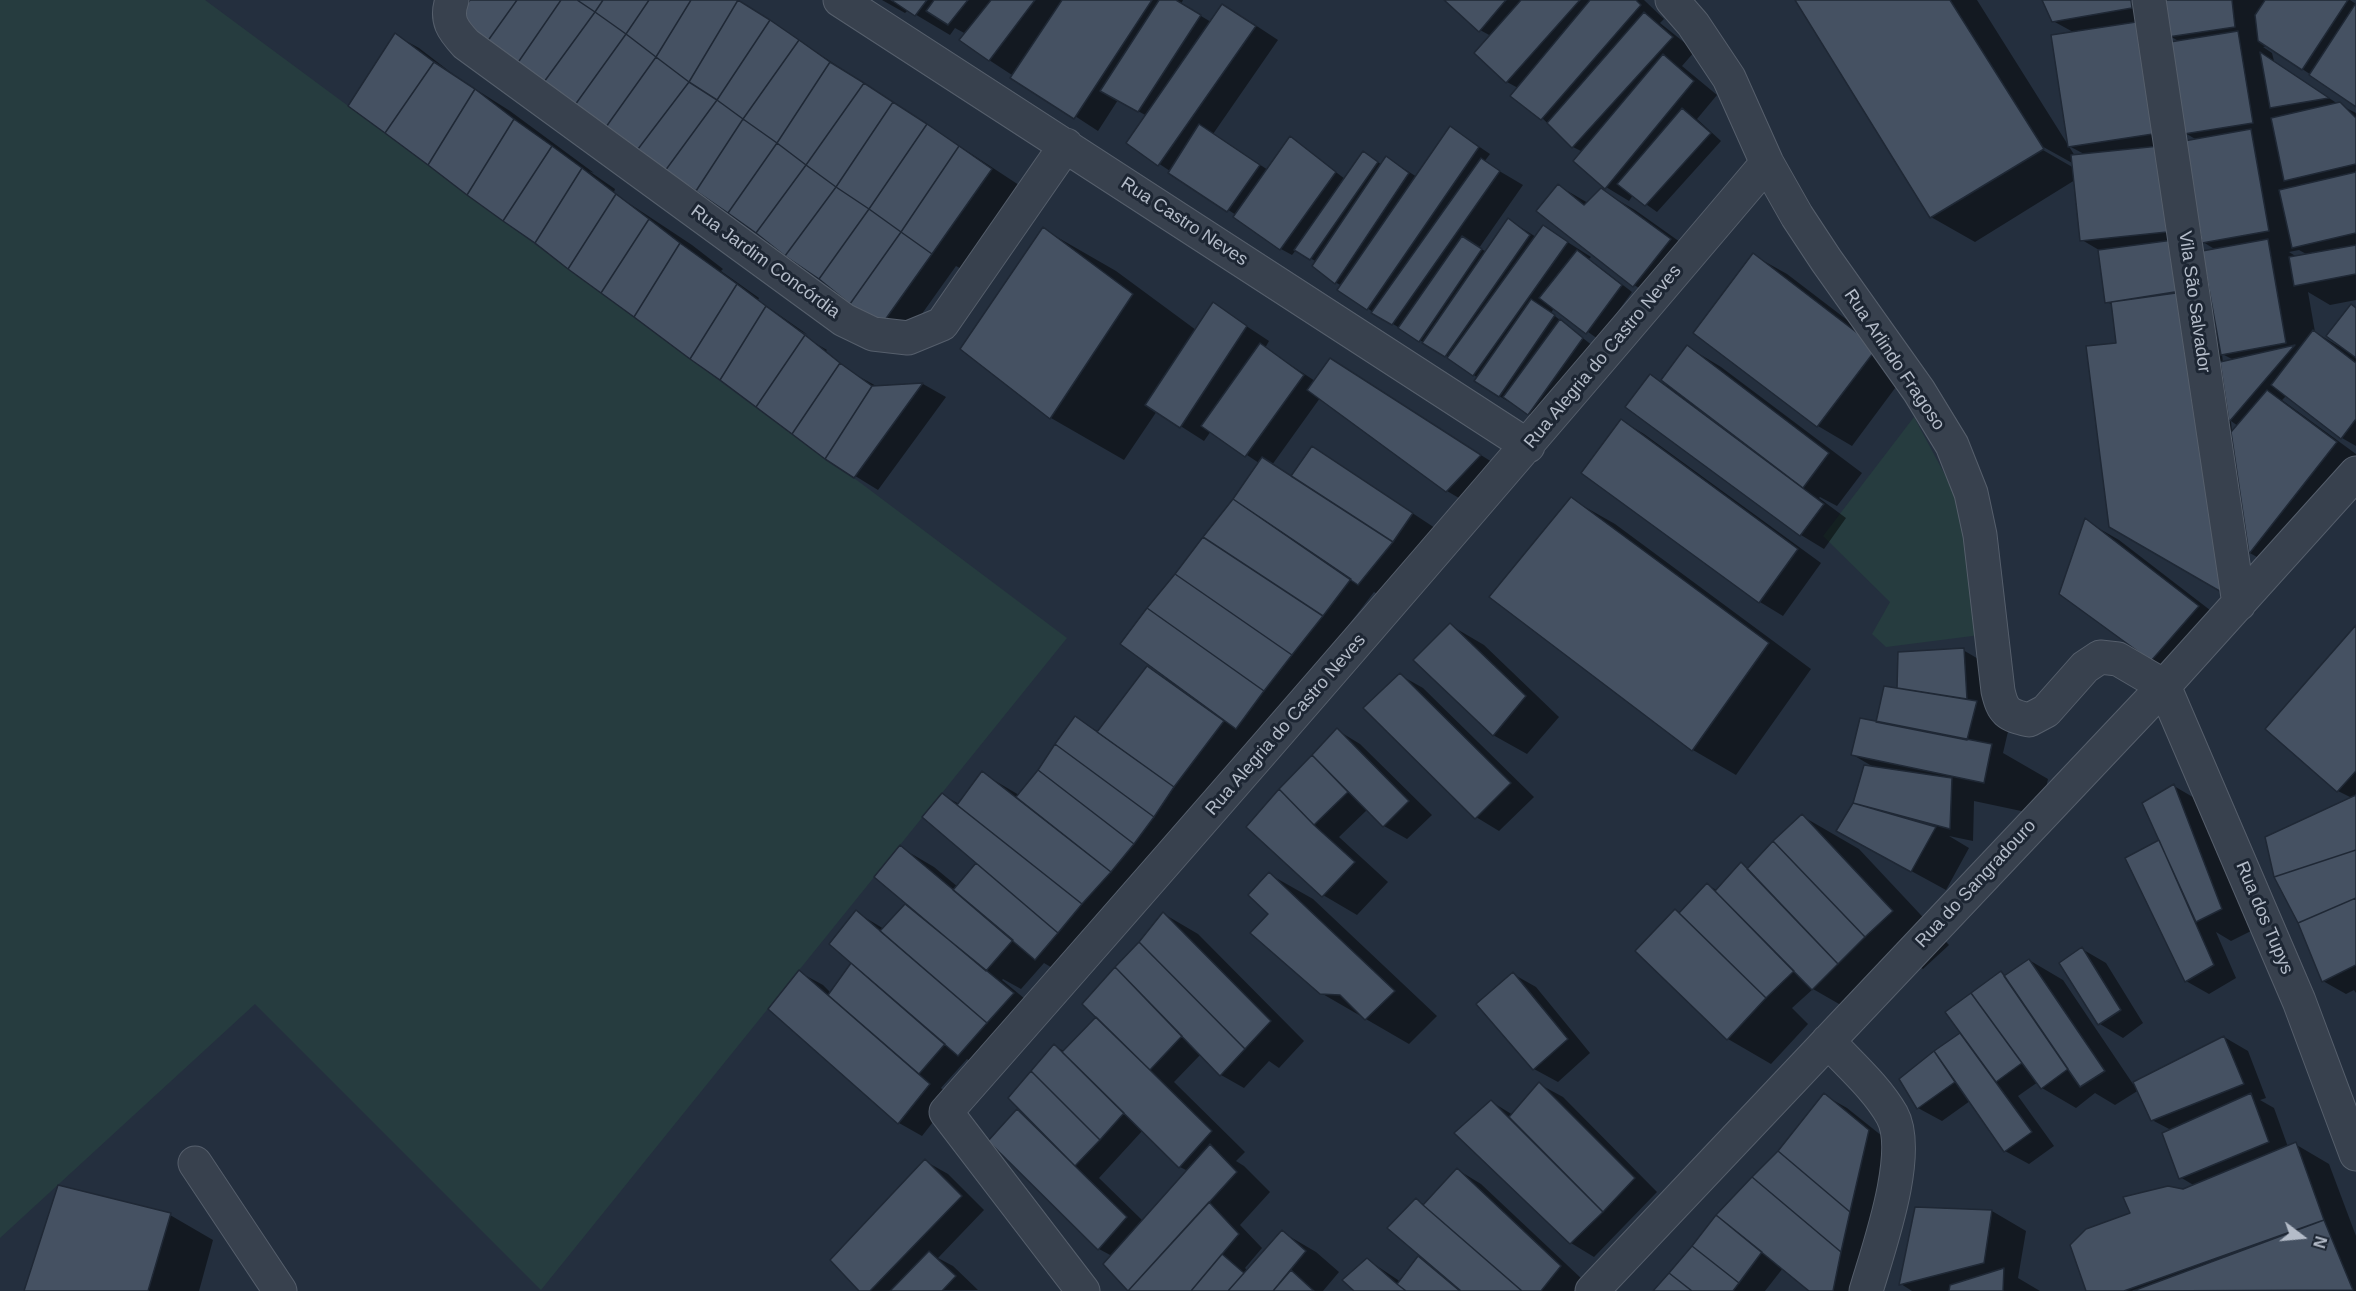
<!DOCTYPE html>
<meta charset="utf-8">
<style>
body{margin:0}
#map{position:relative;width:2356px;height:1291px;overflow:hidden;background:#242f3e;font-family:Arial,sans-serif}
canvas{display:block}
.north{position:absolute;left:2272px;top:1207px;width:60px;height:60px;-webkit-text-stroke:4px #1d2633;paint-order:stroke;rotate:106deg;font-size:16px;font-weight:700;line-height:24px;text-align:center;color:#b4bcc9}
.north::after{content:'';display:block;margin:auto;width:21px;height:27px;background:#b4bcc9;clip-path:polygon(50% 0,100% 100%,50% 72%,0 100%)}
</style>
<div id="map">
<canvas width="2356" height="1291"></canvas>
<div class="north">N</div>
</div>
<script>
const ctx = document.querySelector('canvas').getContext('2d');
ctx.lineJoin = 'round';
function fillPath(path, color) { ctx.fillStyle = color; ctx.fill(path, 'evenodd'); }
function strokePath(path, color, width, dash) { ctx.strokeStyle = color; ctx.lineWidth = width; ctx.lineCap = dash ? 'butt' : 'round'; ctx.setLineDash(dash || []); ctx.stroke(path); }
function drawText(font, color, halo, rows, align = 'center') {
  ctx.font = font + ' Arial,sans-serif'; ctx.lineWidth = 6; ctx.setLineDash([]); ctx.textBaseline = 'middle'; ctx.strokeStyle = halo; ctx.fillStyle = color; for (const [text, x, y, turn = 0] of rows) {
    ctx.save(); ctx.translate(x, y); ctx.rotate((+turn || 0) * Math.PI / 180); ctx.textAlign = isNaN(turn) ? turn : align; if (halo) ctx.strokeText(text, 0, 0); ctx.fillText(text, 0, 0); ctx.restore();
  }
}
fillPath(new Path2D(`
 M0,0H205L825,459L854,478L1067,638L541,1290L255,1004L0,1238Z
 M1914,417L1959,501L1980,635L1886,647L1872,634L1890,602L1823,536Z`), '#263c3f');
fillPath(new Path2D(`
 M472,0H737L1025,189L967,272L956,266L904,339Z
 M882,0H1183L1181,4L1211,22L1246,19L1278,40L1213,134L1268,170L1291,138L1345,179L1374,159L1382,165L1387,158L1417,177L1462,135L1490,154L1484,162L1523,185L1479,248L1487,252L1509,220L1536,237L1544,227L1591,257L1589,259L1632,292L1598,339L1554,308L1551,313L1593,346L1540,420L1499,396L1478,378L1448,357L1373,312L1339,289L1342,286L1335,282L1317,262L1296,250L1292,255L1281,249L1236,215L1128,143L1147,116L1118,100L1098,131L989,60L966,34L955,28L950,35L908,10L905,13Z
 M1447,0H1644L1664,19L1660,23L1695,51L1682,66L1717,95L1697,119L1721,141L1657,212L1633,195L1629,201L1606,187L1583,152L1573,147L1542,118L1518,88L1507,82L1476,53L1491,36L1480,30Z
 M1796,0H1977L2075,156L2086,155L2069,146L2075,33L2053,21L2044,0H2162L2201,304L2215,312L2216,250L2203,242L2197,140L2185,133L2180,42L2170,36L2165,0H2350L2356,4V105L2268,46L2263,47L2272,53L2274,61L2338,104L2356,113V300L2330,305L2308,292L2315,332L2340,347L2356,309V446L2342,438L2287,395L2282,400L2356,454V460L2273,566L2248,552L2256,610L2111,526L2118,344L2113,305L2107,302L2099,250L2082,240L2075,180L1975,242L1931,217ZM2038,144L2074,164V168L2036,146ZM2299,250L2308,255L2297,257L2289,252ZM2222,354L2234,360L2223,363ZM2231,421L2238,426L2232,433Z
 M395,35L419,48L458,78L510,111L594,173L589,171L615,189L614,192L627,202L692,245L723,269L721,271L759,298L758,300L808,335L799,330L798,333L827,350L826,351L851,372L878,387L923,384L946,397L878,490L826,458Z
 M1559,186L1588,203L1601,190L1635,210L1704,259L1668,305L1634,285Z
 M1043,229L1116,271L1196,330L1213,304L1269,341L1265,348L1315,381L1331,360L1514,476L1481,511L1447,491L1320,398L1272,465L1292,477L1335,462L1435,528L1402,608L1374,592L1288,704L1218,811L1198,800L1177,830L1059,972L1044,963L1021,989L1003,979L1002,980L1036,1008L982,1068L967,1059L941,1088L952,1098L922,1136L899,1123L770,1009L799,972L823,985L831,993L853,962L856,912L884,929L905,906L916,912L900,847L934,867L958,887L978,863L943,795L959,804L982,773L1019,795L1076,718L1099,732L1147,668L1166,679L1235,499L1259,463L1211,431L1204,441L1157,411L1124,460L1051,418L962,349Z
 M1753,255L1787,274L1910,368L1852,446L1818,426L1695,332Z
 M1688,347L1721,367L1862,473L1837,506L1820,497L1819,498L1846,518L1824,549L1801,535L1650,376L1668,386Z
 M1621,420L1644,434L1821,563L1783,616L1760,602L1583,473Z
 M1571,499L1615,524L1811,669L1736,775L1693,750Z
 M2086,521L2119,540L2232,627L2185,679L2151,659Z
 M1450,625L1484,645L1559,717L1527,754L1493,735Z
 M2356,627V993L2354,990L2346,994L2323,981L2352,798L2338,791L2267,729Z
 M1963,650L1987,664L2010,723L2003,753L2048,779L2040,815L1974,801L1973,841L1949,836L1969,848L1946,890L1838,831L1877,769L1853,755L1877,723L1899,690V654Z
 M1400,675L1423,688L1534,797L1499,831L1476,817Z
 M1337,730L1360,744L1432,815L1407,839L1384,826L1368,809L1339,837L1388,882L1357,915L1323,895L1281,789Z
 M2174,786L2208,806L2255,929L2231,941L2216,932L2236,978L2209,994L2186,981L2159,842Z
 M1802,816L1859,849L1949,945L1923,969L1909,961L1846,1008L1813,989L1792,1008L1808,1024L1771,1064L1728,1039L1681,914L1708,885L1718,891L1741,864L1749,869Z
 M1269,874L1313,899L1437,1016L1409,1044L1321,993L1270,914Z
 M1164,914L1198,934L1304,1041L1279,1068L1269,1061L1244,1088L1221,1075L1201,1054L1174,1082L1245,1152L1236,1161L1244,1166L1270,1192L1240,1225L1262,1248L1245,1268L1248,1271L1282,1232L1316,1252L1339,1272L1323,1291H1130L1112,1256L1099,1249L991,1141L1017,1111L1026,1117L1054,1046L1064,1051L1098,1017ZM1143,1130L1180,1167L1188,1171L1143,1221L1099,1178Z
 M2082,949L2106,963L2143,1023L2123,1038L2100,1024L2061,964Z
 M2029,960L2063,980L2133,1084L2224,1037L2248,1051L2266,1098L2260,1100L2274,1108L2288,1147L2295,1144L2329,1164L2356,1236V1291H2087L2132,1214L2195,1186L2180,1177L2171,1130L2152,1120L2139,1090L2115,1105L2095,1093L2076,1108L2042,1088L2038,1082L2018,1096L2054,1146L2029,1164L2005,1151L1970,1101L1942,1121L1918,1108L1901,1079L1962,1033L1972,995L2001,973L2007,976Z
 M1513,974L1536,987L1590,1053L1558,1082L1534,1069Z
 M1539,1084L1563,1097L1657,1192L1594,1257L1571,1243L1492,1102L1513,1115Z
 M1824,1095L1847,1108L1892,1144L1871,1291H1811L1783,1268L1765,1291H1655L1779,1152Z
 M925,1161L948,1174L984,1210L938,1258L953,1266L978,1290L861,1291Z
 M1458,1170L1481,1184L1583,1280L1574,1291H1357L1368,1260L1401,1282L1419,1258L1426,1263L1416,1200L1425,1205Z
 M1916,1209L1992,1211L2026,1231L2018,1278L2040,1291H1912L1901,1284Z
 M170,1215L213,1240L199,1291H26Z`), '#0007');
const building = new Path2D(`
 M470,0H517L487,42L463,23V10Z
 M517,0H561L517,64L487,42Z
 M561,0H577L595,12L544,82L517,64Z
 M577,0H603L595,12Z
 M603,0H649L626,34L595,12Z
 M649,0H691L656,57L626,34Z
 M691,0H738L689,82L656,57Z
 M738,0L770,20L717,100L689,82Z
 M891,0H927L915,16Z
 M934,0H968L948,25L926,11Z
 M991,0H1035L989,61L959,40Z
 M1062,0H1152L1074,119L1010,78Z
 M1159,0H1176L1201,15L1138,112L1100,91Z
 M1444,0H1506L1479,32Z
 M1521,0H1580L1506,83L1474,53Z
 M1590,0H1636L1641,5L1541,120L1510,96Z
 M1795,0H1950L2044,149L1930,218Z
 M2042,0H2131L2132,8L2052,22Z
 M2164,0H2232L2235,27L2168,37Z
 M2265,0H2348L2302,70L2258,41L2255,15Z
 M2356,3V107L2309,75Z
 M1222,4L1256,26L1158,166L1126,143Z
 M595,12L626,34L575,105L544,82Z
 M1644,12L1673,37L1572,148L1547,123Z
 M770,20L799,40L743,119L717,100Z
 M2136,22L2153,134L2068,147L2051,35Z
 M2238,31L2253,123L2184,134L2170,42Z
 M395,33L434,62L385,133L348,106Z
 M626,34L656,57L606,127L575,105Z
 M799,40L830,62L777,143L743,119Z
 M2260,52L2329,98L2270,108Z
 M1663,54L1694,81L1605,189L1573,161Z
 M656,57L689,82L638,149L606,127Z
 M434,62L475,89L428,165L385,133Z
 M830,62L864,83L806,165L777,143Z
 M689,82L717,100L665,171L638,149Z
 M864,83L893,102L836,187L806,165Z
 M475,89L514,119L467,195L428,165Z
 M717,100L743,119L696,191L665,171Z
 M893,102L927,124L869,209L836,187Z
 M2340,102L2356,118V164L2284,181L2271,118Z
 M1682,108L1711,133L1645,206L1617,184Z
 M514,119L552,146L503,221L467,195Z
 M743,119L777,143L728,213L696,191Z
 M927,124L959,146L901,232L869,209Z
 M1199,124L1260,165L1227,212L1168,173Z
 M1450,126L1479,147L1367,310L1337,290Z
 M2251,129L2269,231L2202,243L2184,141Z
 M1290,136L1336,172L1280,250L1233,217Z
 M777,143L806,165L756,233L728,213Z
 M552,146L582,168L535,243L503,221Z
 M959,146L992,169L932,254L901,232Z
 M2159,146L2167,232L2080,241L2071,155Z
 M1363,151L1378,162L1310,260L1294,250Z
 M1386,156L1409,173L1335,284L1312,266Z
 M1481,158L1500,171L1392,325L1371,313Z
 M806,165L836,187L785,256L756,233Z
 M582,168L616,194L568,269L535,243Z
 M2356,172V233L2292,248L2279,190Z
 M1558,184L1584,205L1601,188L1671,239L1633,287L1536,211Z
 M836,187L869,209L819,279L785,256Z
 M616,194L649,219L601,293L568,269Z
 M869,209L901,232L850,304L819,279Z
 M1508,218L1530,235L1445,357L1422,343Z
 M649,219L680,243L634,317L601,293Z
 M1543,225L1568,242L1473,376L1447,358Z
 M1043,227L1133,294L1050,419L960,349Z
 M901,232L932,254L880,327L850,304Z
 M1462,236L1482,249L1419,342L1398,328Z
 M2268,239L2286,343L2221,355L2202,251Z
 M2173,240L2181,291L2105,303L2098,250Z
 M680,243L737,284L690,359L634,317Z
 M2356,245V274L2294,286L2289,257Z
 M1577,250L1622,285L1586,334L1539,298Z
 M1753,253L1877,348L1817,427L1693,333Z
 M737,284L766,306L720,380L690,359Z
 M2183,292L2223,593L2109,527L2086,346L2116,343L2111,302Z
 M1531,299L1555,315L1499,397L1474,381Z
 M1213,302L1247,326L1180,428L1145,405Z
 M2351,304L2356,308V358L2326,336Z
 M766,306L805,335L756,407L720,380Z
 M1560,319L1583,338L1528,415L1503,397Z
 M2313,330L2356,363V419L2341,439L2271,385Z
 M805,335L840,363L792,434L756,407Z
 M1260,343L1304,375L1245,457L1201,426Z
 M1687,345L1829,453L1803,488L1661,380Z
 M2295,345L2229,422L2220,362Z
 M1330,358L1481,455L1446,492L1307,390Z
 M840,363L872,386L825,459L792,434Z
 M1650,374L1824,504L1800,536L1625,407Z
 M923,383L854,478L825,459L872,386Z
 M2267,390L2337,442L2249,554L2231,432Z
 M1621,419L1798,549L1759,603L1581,473Z
 M1312,446L1413,513L1393,542L1291,476Z
 M1262,457L1393,542L1358,585L1233,499Z
 M1571,497L1769,643L1692,751L1489,597Z
 M1233,499L1351,579L1323,616L1203,537Z
 M2085,518L2199,606L2151,661L2059,594Z
 M1203,537L1323,616L1292,655L1175,574Z
 M1175,574L1292,655L1264,691L1147,608Z
 M1147,608L1264,691L1236,729L1120,644Z
 M1450,623L1526,696L1493,736L1413,660Z
 M2356,625V771L2337,792L2265,729Z
 M1964,648L1967,699L1897,688L1898,652Z
 M1147,666L1224,721L1174,787L1097,732Z
 M1400,673L1511,783L1475,819L1363,708Z
 M1884,686L1977,701L1967,740L1876,722Z
 M1075,716L1174,787L1154,817L1055,744Z
 M1860,718L1992,744L1984,783L1851,755Z
 M1337,728L1409,801L1383,827L1312,755Z
 M1055,744L1154,817L1134,844L1038,770Z
 M1312,755L1348,792L1314,825L1279,789Z
 M1864,765L1952,778L1950,829L1853,803Z
 M1038,770L1134,844L1111,872L1016,797Z
 M982,771L1111,872L1082,904L957,805Z
 M2174,784L2222,909L2196,922L2142,803Z
 M1279,789L1314,825L1355,862L1322,897L1246,827Z
 M942,793L1082,904L1058,933L922,817Z
 M2356,795V850L2274,877L2265,837Z
 M1853,803L1936,827L1911,872L1836,831Z
 M1802,814L1893,911L1865,937L1773,841Z
 M2159,840L2214,965L2185,982L2125,858Z
 M1773,841L1865,937L1838,964L1747,869Z
 M900,845L1013,940L986,971L874,877Z
 M2356,850V898L2298,923L2274,877Z
 M1741,862L1838,964L1812,990L1715,891Z
 M976,863L1058,933L1035,960L953,890Z
 M1269,872L1395,991L1365,1020L1340,995L1320,994L1250,933L1268,914L1248,895Z
 M1707,883L1794,971L1766,998L1679,913Z
 M2356,898V965L2322,982L2298,923Z
 M905,904L1014,993L987,1023L880,931Z
 M1675,909L1766,998L1727,1040L1635,951Z
 M856,910L987,1023L958,1056L829,944Z
 M1163,912L1271,1021L1245,1049L1139,942Z
 M1139,942L1245,1049L1220,1076L1115,967Z
 M2082,947L2121,1010L2098,1025L2059,963Z
 M2029,959L2105,1071L2080,1087L2004,976Z
 M851,963L945,1044L919,1074L828,995Z
 M1115,967L1182,1036L1150,1070L1082,1004Z
 M799,970L930,1084L898,1124L768,1009Z
 M2001,971L2068,1069L2041,1089L1971,993Z
 M1513,972L1568,1039L1533,1070L1476,1004Z
 M1971,993L2022,1063L1996,1082L1945,1012Z
 M1096,1017L1212,1131L1179,1168L1062,1052Z
 M1960,1033L2032,1132L2004,1152L1934,1051Z
 M2224,1036L2244,1084L2151,1121L2133,1082Z
 M1054,1044L1124,1113L1100,1140L1031,1071Z
 M1934,1051L1955,1082L1917,1109L1899,1079Z
 M1031,1071L1100,1140L1075,1166L1008,1098Z
 M1539,1082L1635,1178L1603,1212L1509,1117Z
 M1824,1093L1869,1130L1850,1212L1778,1151Z
 M2251,1093L2269,1142L2179,1179L2162,1133Z
 M1491,1100L1603,1212L1570,1244L1454,1133Z
 M1017,1109L1127,1217L1098,1250L988,1141Z
 M2296,1142L2324,1220L2124,1291H2086L2070,1245L2086,1229L2130,1213L2123,1197L2168,1186L2183,1189Z
 M1210,1144L1237,1172L1128,1291L1103,1264Z
 M1778,1151L1850,1212L1841,1252L1752,1177Z
 M925,1159L962,1196L870,1291H859L830,1260Z
 M1457,1168L1561,1266L1541,1291H1522L1423,1205Z
 M1752,1177L1841,1252L1833,1291H1809L1716,1215Z
 M58,1185L171,1213L148,1291H24Z
 M1416,1198L1423,1205L1522,1291H1461L1387,1228Z
 M1209,1202L1239,1234L1191,1291H1128Z
 M1915,1207L1992,1210L1984,1263L1899,1285Z
 M1716,1215L1762,1252L1739,1283L1692,1246Z
 M2324,1220L2353,1290L2133,1291Z
 M1282,1230L1306,1251L1273,1291H1228Z
 M1692,1246L1739,1283L1733,1291H1692L1669,1273Z
 M929,1251L956,1276L942,1291H890Z
 M1222,1254L1244,1273L1228,1291H1191Z
 M1418,1256L1460,1291H1406L1397,1284Z
 M1367,1258L1397,1284L1406,1291H1354L1342,1280Z
 M2004,1268L2003,1291H1949L1950,1285Z
 M1291,1270L1314,1291H1273Z
 M1669,1273L1692,1291H1653Z`);
fillPath(building, '#455162');
strokePath(building, '#1f2835', 1.5);
const minor = new Path2D(`
 M452,0C445,20 453,30 466,44L844,320L873,334L908,338L942,324L1066,145
 M840,0L1528,446
 M1672,0L1693,24L1729,78L1767,163L1797,216L1826,260L1919,391L1952,445L1971,493L1980,535L1998,691C2003,712 2007,715 2029,720L2046,711L2085,667L2100,657L2118,659L2164,686L2299,1001L2356,1154
 M2149,0L2239,604
 M1828,1041C1849,1064 1876,1087 1892,1115C1913,1153 1878,1250 1866,1291
 M195,1163L280,1291
 M1083,1291L946,1112C1223,798 1497,482 1767,163
 M1592,1291L2164,686L2356,473`);
strokePath(minor, '#565f6c', 35);
strokePath(minor, '#38414e', 33);
drawText('18px', '#b4bcc9', '#1d2633', [
 ["Rua Castro Neves",1184,222,33],
 ["Rua Jardim Concórdia",765,262,36],
 ["Vila São Salvador",2194,302,82],
 ["Rua Alegria do Castro Neves",1603,357,-50],
 ["Rua Arlindo Fragoso",1894,360,56],
 ["Rua Alegria do Castro Neves",1286,725,-49],
 ["Rua do Sangradouro",1976,884,-47],
 ["Rua dos Tupys",2264,918,67]
]);
</script>
